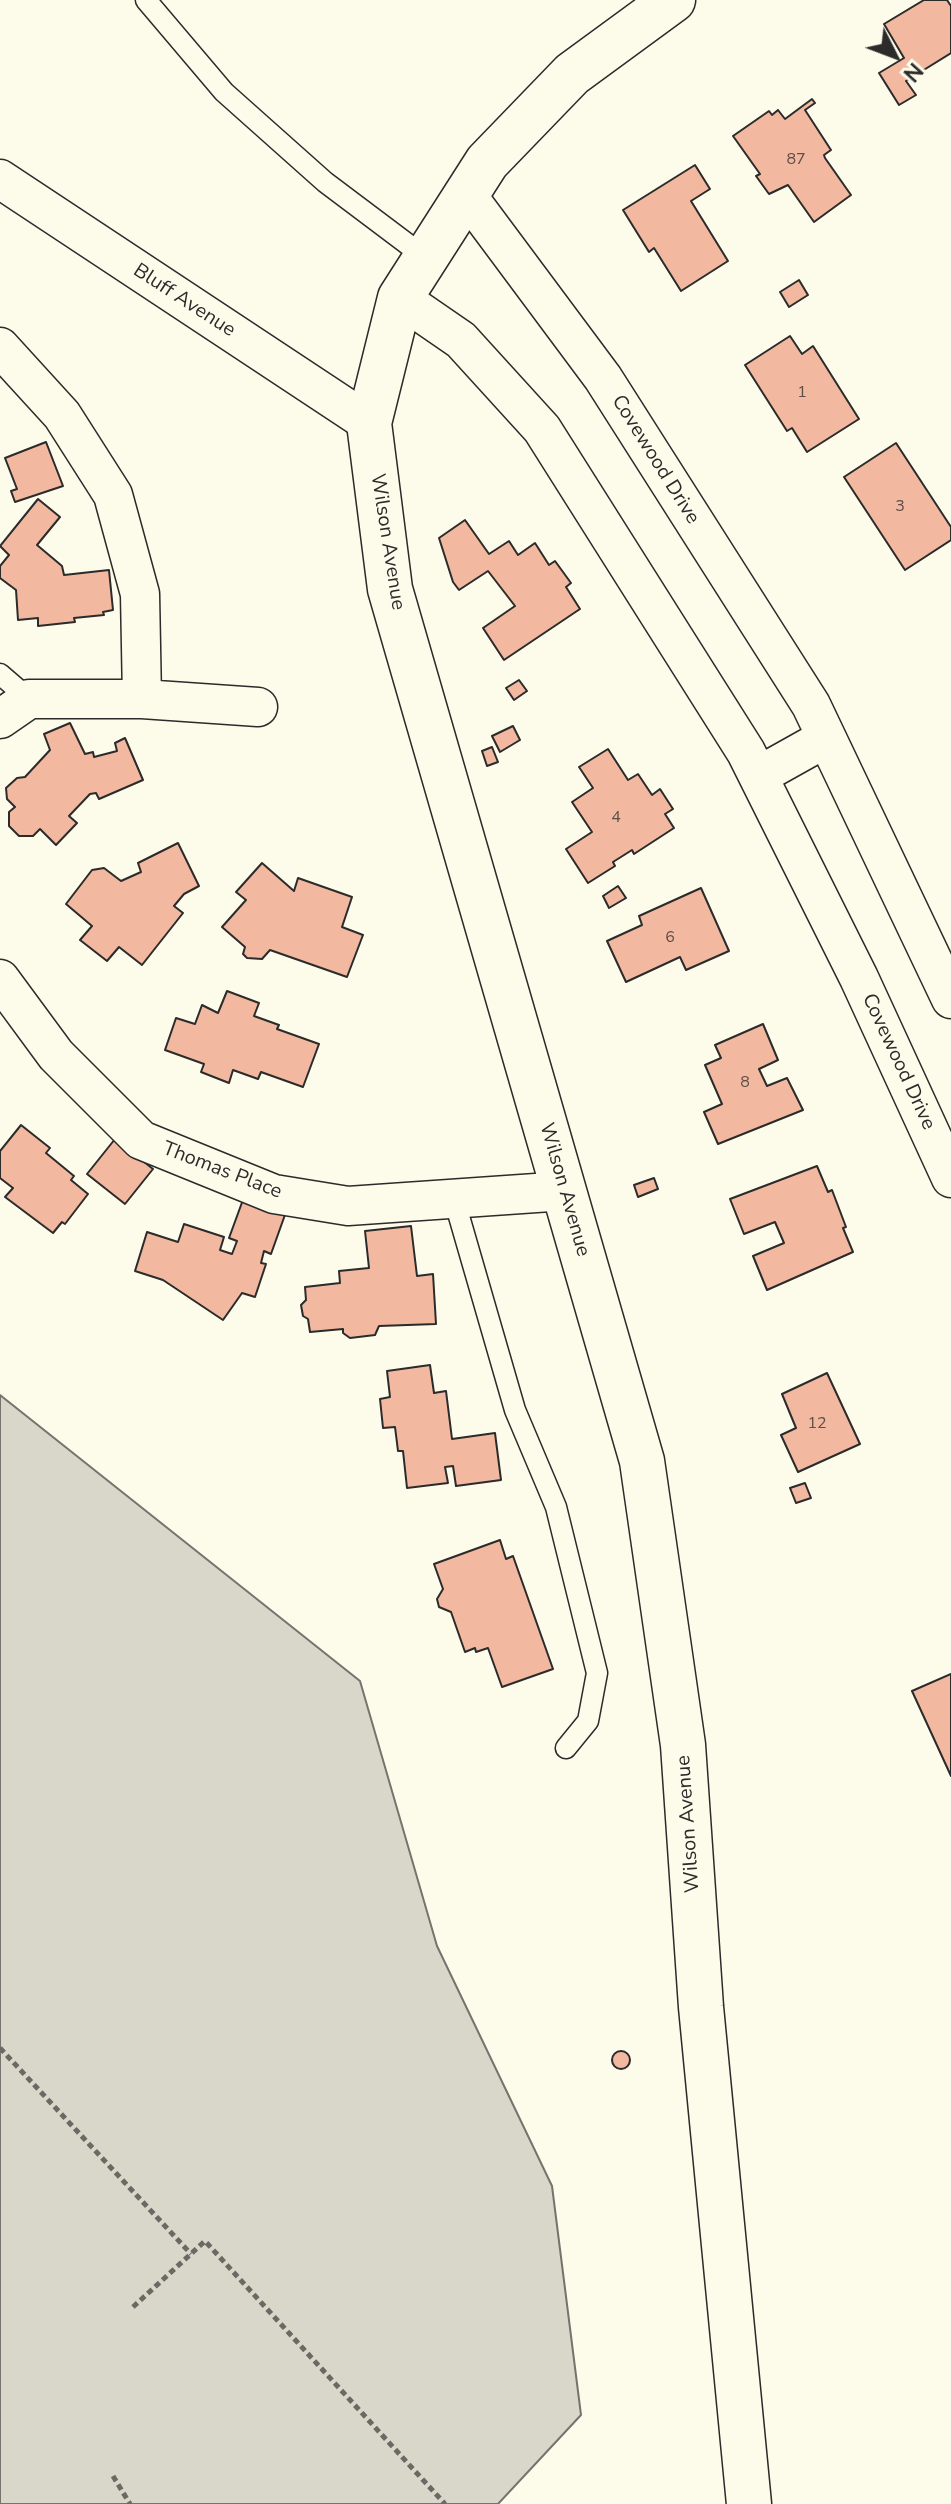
<!DOCTYPE html>
<style>
body{margin:0}
#map{position:relative;width:951px;height:2504px;overflow:hidden;background:#fdfbea;font-family:"Nunito Sans",sans-serif}
canvas{display:block}
.north{position:absolute;left:855px;top:16px;width:80px;height:80px;-webkit-text-stroke:6px #fdfbea;paint-order:stroke;rotate:132deg;font-size:22px;font-weight:700;line-height:32px;text-align:center;color:#2b2b2b}
.north::after{content:'';display:block;margin:auto;width:28px;height:36px;background:#2b2b2b;clip-path:polygon(50% 0,100% 100%,50% 72%,0 100%)}
</style>
<div id="map">
<canvas width="951" height="2504"></canvas>
<div class="north">N</div>
</div>
<script>
const ctx = document.querySelector('canvas').getContext('2d');
ctx.lineJoin = 'round';
function fillPath(path, color) { ctx.fillStyle = color; ctx.fill(path, 'evenodd'); }
function strokePath(path, color, width, dash) { ctx.strokeStyle = color; ctx.lineWidth = width; ctx.lineCap = dash ? 'butt' : 'round'; ctx.setLineDash(dash || []); ctx.stroke(path); }
function drawText(font, color, halo, rows, align = 'center') {
  ctx.font = font + ' "Nunito Sans",sans-serif'; ctx.lineWidth = 6; ctx.setLineDash([]); ctx.textBaseline = 'middle'; ctx.strokeStyle = halo; ctx.fillStyle = color; for (const [text, x, y, turn = 0] of rows) {
    ctx.save(); ctx.translate(x, y); ctx.rotate((+turn || 0) * Math.PI / 180); ctx.textAlign = isNaN(turn) ? turn : align; if (halo) ctx.strokeText(text, 0, 0); ctx.fillText(text, 0, 0); ctx.restore();
  }
}
const water = new Path2D(`
 M0,1395L360,1681L437,1946L552,2186L581,2415L498,2504H0Z`);
fillPath(water, '#d8d7c9');
strokePath(water, '#74746e', 2);
const building = new Path2D(`
 M924,0H947L951,6V53L906,81L916,95L899,105L879,73L904,58L884,24Z
 M812,99L815,103L805,110L831,150L824,155L825,158L851,195L814,222L788,185L769,194L756,176L760,174L733,136L769,111L772,115L778,110L785,119Z
 M695,165L710,189L691,201L728,261L681,291L654,248L649,252L623,210Z
 M799,280L808,295L789,307L780,292Z
 M790,336L802,354L813,346L859,419L807,452L792,428L787,431L745,365Z
 M46,442L63,486L15,502L11,491L17,489L5,458Z
 M896,443L951,527V540L905,570L844,477Z
 M38,499L60,517L37,545L62,566L64,575L109,570L113,610L103,612L104,615L74,618L75,622L38,626V618L18,620L16,590L0,578V566L9,555L0,546Z
 M465,520L489,554L509,541L518,555L535,543L549,565L555,561L571,583L566,587L580,609L504,660L483,628L515,606L488,571L459,590L453,582L439,538Z
 M519,680L527,691L514,700L506,688Z
 M70,723L85,754L93,752L94,757L117,751L115,743L125,738L143,780L99,799L96,793L90,794L69,816L77,823L56,845L40,829L33,836H19L9,826V812L15,807L7,799L6,788L17,778L25,777L50,750L44,734Z
 M513,726L520,740L500,752L492,736Z
 M492,747L498,762L487,766L482,751Z
 M608,749L628,780L638,774L652,795L660,789L673,809L665,814L674,828L634,854L632,850L613,862L615,866L588,883L566,849L592,832L572,802L593,788L579,767Z
 M178,843L199,886L184,894L174,906L183,913L142,965L119,947L107,961L80,940L92,926L66,904L92,870L104,868L121,881L141,872L138,863Z
 M262,863L294,891L298,878L352,897L342,927L363,935L347,977L270,950L262,959L247,958L243,954L245,947L222,927L246,900L236,892Z
 M618,886L626,898L609,908L603,896Z
 M701,888L729,951L686,970L680,957L626,982L607,941L642,925L639,916Z
 M227,991L259,1003L254,1016L279,1025L277,1029L319,1044L303,1087L261,1072L258,1079L233,1070L229,1083L201,1072L204,1064L165,1050L176,1018L195,1024L202,1005L218,1013Z
 M763,1024L778,1060L759,1069L767,1086L787,1078L803,1110L718,1144L704,1112L722,1104L705,1065L721,1058L715,1045Z
 M21,1125L50,1148L46,1153L74,1176L71,1180L88,1194L65,1224L62,1222L53,1233L5,1197L13,1188L0,1178V1151Z
 M115,1139L153,1169L125,1204L87,1174Z
 M817,1166L828,1192L832,1190L846,1227L843,1228L853,1252L767,1290L753,1256L784,1243L775,1222L744,1234L730,1199Z
 M654,1178L658,1189L638,1197L634,1185Z
 M244,1197L286,1212L271,1254L264,1251L261,1263L266,1264L255,1297L242,1293L223,1320L163,1280L135,1271L147,1232L178,1242L184,1224L224,1237L220,1250L232,1254L237,1241L229,1238Z
 M411,1226L417,1276L433,1274L436,1324L379,1326L375,1335L350,1338L343,1333V1329L310,1332L308,1319L303,1316L301,1305L306,1300L305,1287L340,1283L339,1271L369,1268L365,1231Z
 M430,1365L434,1393L446,1391L452,1439L495,1433L501,1480L456,1486L453,1466L445,1467L448,1483L407,1488L403,1451H398L395,1427L383,1428L380,1399L390,1397L387,1371Z
 M827,1373L860,1444L798,1472L781,1435L796,1428L782,1394Z
 M805,1483L811,1498L796,1503L790,1488Z
 M500,1540L506,1559L513,1556L553,1669L502,1687L488,1648L476,1652L475,1648L465,1652L451,1612L439,1607L437,1599L443,1589L434,1564Z
 M951,1674V1776L912,1691Z
 M612 2060a9 9 0 1 1 18 0a9 9 0 1 1-18 0Z`);
fillPath(building, '#f2b8a0');
strokePath(building, '#2b2b2b', 2);
const service = new Path2D(`
 M146,0L224,92L325,182L426,258
 M0,674L29,699
 M454,1199L515,1410L556,1507L597,1673L588,1721L566,1748`);
const minor = new Path2D(`
 M0,179L369,423
 M466,194L603,378L811,705L951,999
 M400,298L461,340L542,429L746,752L859,978L951,1178
 M0,347L62,415L113,495L140,594L142,699
 M0,719L29,699H142L258,707
 M758,776L826,738
 M0,979L56,1055L141,1140L274,1194L348,1206L565,1191`);
const secondary = new Path2D(`
 M673,0L572,74L487,162L400,298L369,423L390,589L642,1461L683,1745L701,2007L749,2504`);
strokePath(service, '#2b2b2b', 23);
strokePath(minor, '#2b2b2b', 41);
strokePath(secondary, '#2b2b2b', 47);
strokePath(new Path2D(`
 M0,2048L191,2254
 M133,2307L205,2241L445,2504
 M113,2476L130,2504`), '#6a6964', 5, [6, 4]);
strokePath(service, '#fdfbea', 20);
strokePath(minor, '#fdfbea', 38);
strokePath(secondary, '#fdfbea', 44);
drawText('16px', '#5d4e48', null, [
 ["87",796,160],
 ["1",802,393],
 ["3",900,507],
 ["4",616,818],
 ["6",670,938],
 ["8",745,1083],
 ["12",817,1424]
]);
drawText('20px', '#2b2b2b', '#fdfbea', [
 ["Bluff Avenue",184,301,33],
 ["Covewood Drive",655,460,58],
 ["Wilson Avenue",387,542,81],
 ["Covewood Drive",898,1062,65],
 ["Thomas Place",222,1171,21],
 ["Wilson Avenue",564,1190,74],
 ["Wilson Avenue",689,1824,-94]
]);
</script>
